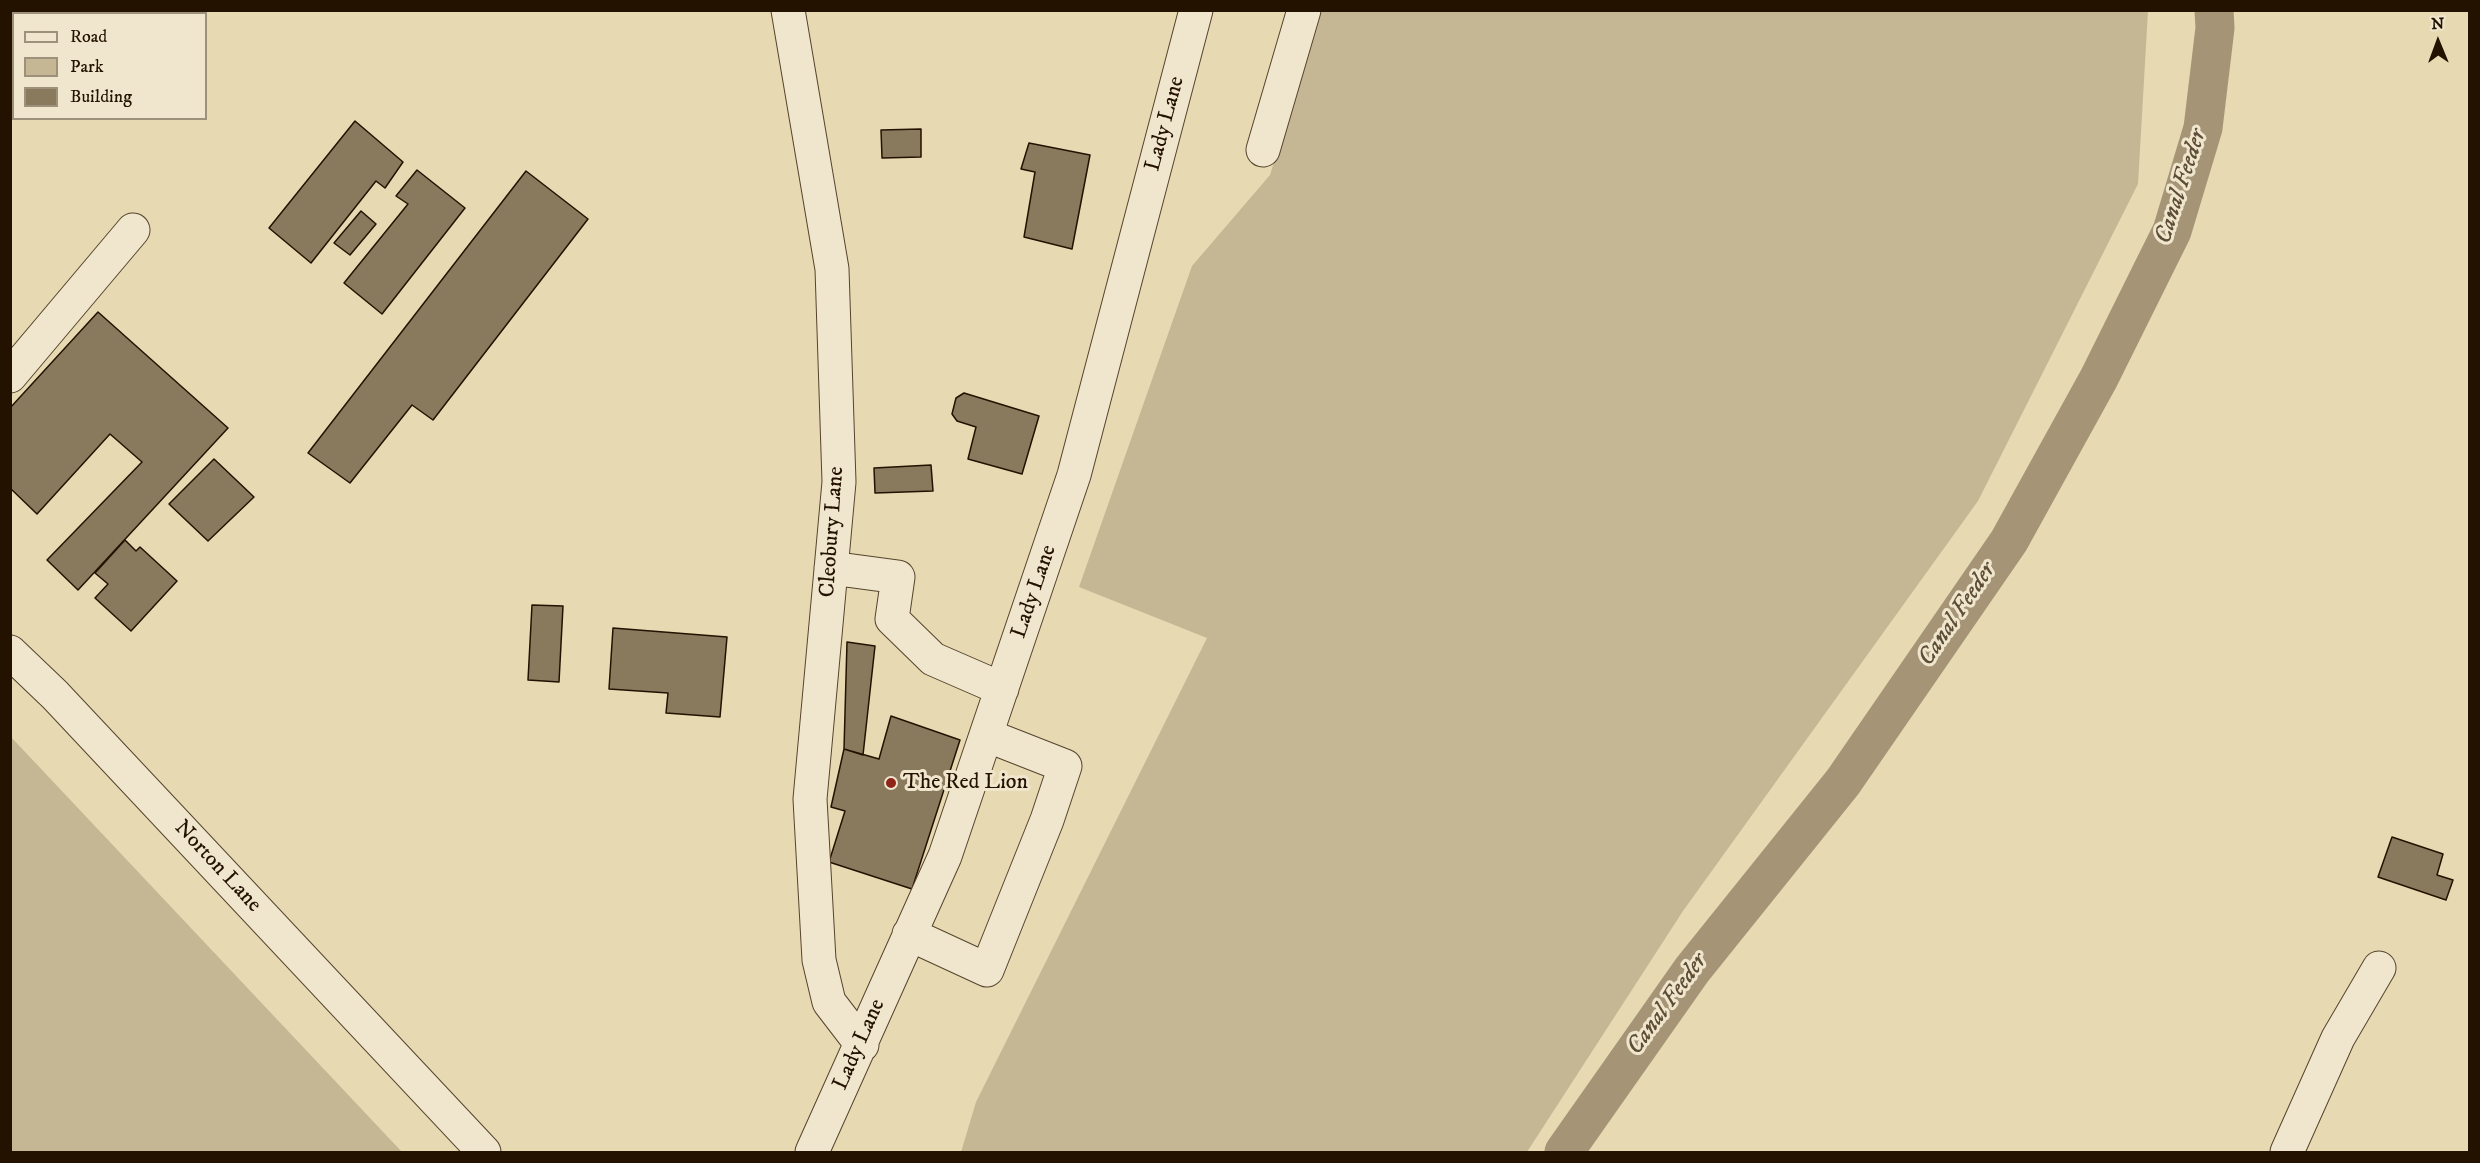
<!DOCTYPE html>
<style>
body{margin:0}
#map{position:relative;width:2480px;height:1163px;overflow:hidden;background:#e7d9b2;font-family:"IM FELL DW Pica",serif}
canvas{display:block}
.frame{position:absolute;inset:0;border:12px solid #241201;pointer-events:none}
.legend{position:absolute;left:12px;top:12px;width:195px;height:108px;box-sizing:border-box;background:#efe6cd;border:2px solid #9e917b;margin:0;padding:8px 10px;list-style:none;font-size:18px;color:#241201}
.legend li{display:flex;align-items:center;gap:12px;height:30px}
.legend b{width:30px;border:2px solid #9e917b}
.north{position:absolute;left:2408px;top:12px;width:60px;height:60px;-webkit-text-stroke:4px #efe6cd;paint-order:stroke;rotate:359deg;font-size:16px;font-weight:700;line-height:24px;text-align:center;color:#241201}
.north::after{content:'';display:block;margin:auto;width:21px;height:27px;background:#241201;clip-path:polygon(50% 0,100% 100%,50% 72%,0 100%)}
</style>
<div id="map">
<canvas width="2480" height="1163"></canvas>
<div class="frame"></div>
<ul class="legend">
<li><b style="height:8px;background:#efe6cd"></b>Road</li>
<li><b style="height:16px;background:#c6b794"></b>Park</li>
<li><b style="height:16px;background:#89795d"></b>Building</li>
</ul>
<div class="north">N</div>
</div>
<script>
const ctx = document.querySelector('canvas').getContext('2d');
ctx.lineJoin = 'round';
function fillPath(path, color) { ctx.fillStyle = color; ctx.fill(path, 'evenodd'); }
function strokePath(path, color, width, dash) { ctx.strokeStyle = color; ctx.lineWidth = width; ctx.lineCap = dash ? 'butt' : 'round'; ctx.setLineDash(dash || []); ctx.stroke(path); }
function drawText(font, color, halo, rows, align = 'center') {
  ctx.font = font + ' "IM FELL DW Pica",serif'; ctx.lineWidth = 6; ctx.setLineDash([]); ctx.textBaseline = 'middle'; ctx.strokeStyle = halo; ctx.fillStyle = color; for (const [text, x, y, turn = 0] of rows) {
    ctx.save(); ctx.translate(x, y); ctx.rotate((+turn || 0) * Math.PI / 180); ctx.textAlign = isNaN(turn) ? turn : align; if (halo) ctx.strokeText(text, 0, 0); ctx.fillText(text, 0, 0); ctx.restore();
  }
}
fillPath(new Path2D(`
 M1320,11H2148L2138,184L1978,501L1683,911L1527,1152H961L976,1102L1207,638L1079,587L1192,266L1270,175Z
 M11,737L402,1152H11Z`), '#c6b794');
strokePath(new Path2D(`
 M1564,1152L1692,970L1843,782L2009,541L2099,378L2172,231L2203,128L2215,28L2214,10`), '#a59576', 39);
const building = new Path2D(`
 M355,121L403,162L385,188L376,181L311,263L269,228Z
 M921,129V157L882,158L881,130Z
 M1029,143L1090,155L1072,249L1024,237L1035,172L1021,169Z
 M417,170L465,208L382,314L344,283L408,204L396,196Z
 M526,171L588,219L433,420L412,405L350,483L308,453Z
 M361,211L376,224L350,255L334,243Z
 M98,312L228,428L78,590L47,560L142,462L110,434L37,514L10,488V408Z
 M964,393L1039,416L1022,474L968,459L976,427L957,421L952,414L956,398Z
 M214,459L254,497L208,541L169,504Z
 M931,465L933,491L875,493L874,468Z
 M125,540L136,551L140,547L177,581L131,631L95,598L108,584L95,573Z
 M532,605L563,606L559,682L528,680Z
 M613,628L727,637L720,717L666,713L668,693L609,689Z
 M847,642L875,646L863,755L844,749Z
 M891,716L960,740L912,889L829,862L845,811L831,807L844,749L879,759Z
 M2392,837L2443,854L2437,875L2453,880L2446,900L2378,877Z`);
fillPath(building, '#89795d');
strokePath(building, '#241201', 1.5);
const minor = new Path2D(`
 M788,10L832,269L839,482L810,799L819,960L829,1002L862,1045
 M1263,150L1304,10
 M10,376L133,230
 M831,568L898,577L892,619L933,659L1002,689
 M10,652L55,695L484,1152
 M909,934L987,970L1047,820L1065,766L986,735
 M812,1152L945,856L1074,475L1196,10
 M2287,1152L2338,1038L2379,968`);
strokePath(minor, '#55442d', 35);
strokePath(minor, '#efe6cd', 33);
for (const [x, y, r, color] of [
 [891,783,6,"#8f2418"]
]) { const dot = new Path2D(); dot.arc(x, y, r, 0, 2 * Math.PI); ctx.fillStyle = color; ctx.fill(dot); strokePath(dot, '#efe6cd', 2); }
drawText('22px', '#241201', '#efe6cd', [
 ["Lady Lane",1166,124,-75],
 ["Cleobury Lane",833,532,-86],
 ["Lady Lane",1035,592,-71],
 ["Norton Lane",217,867,47],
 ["Lady Lane",860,1045,-66]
]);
drawText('22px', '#241201', '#efe6cd', [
 ["The Red Lion",903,783]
], 'left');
drawText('italic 24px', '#5e4d36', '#efe6cd', [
 ["Canal Feeder",2182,187,-72],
 ["Canal Feeder",1958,615,-56],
 ["Canal Feeder",1668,1005,-54]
]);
</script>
